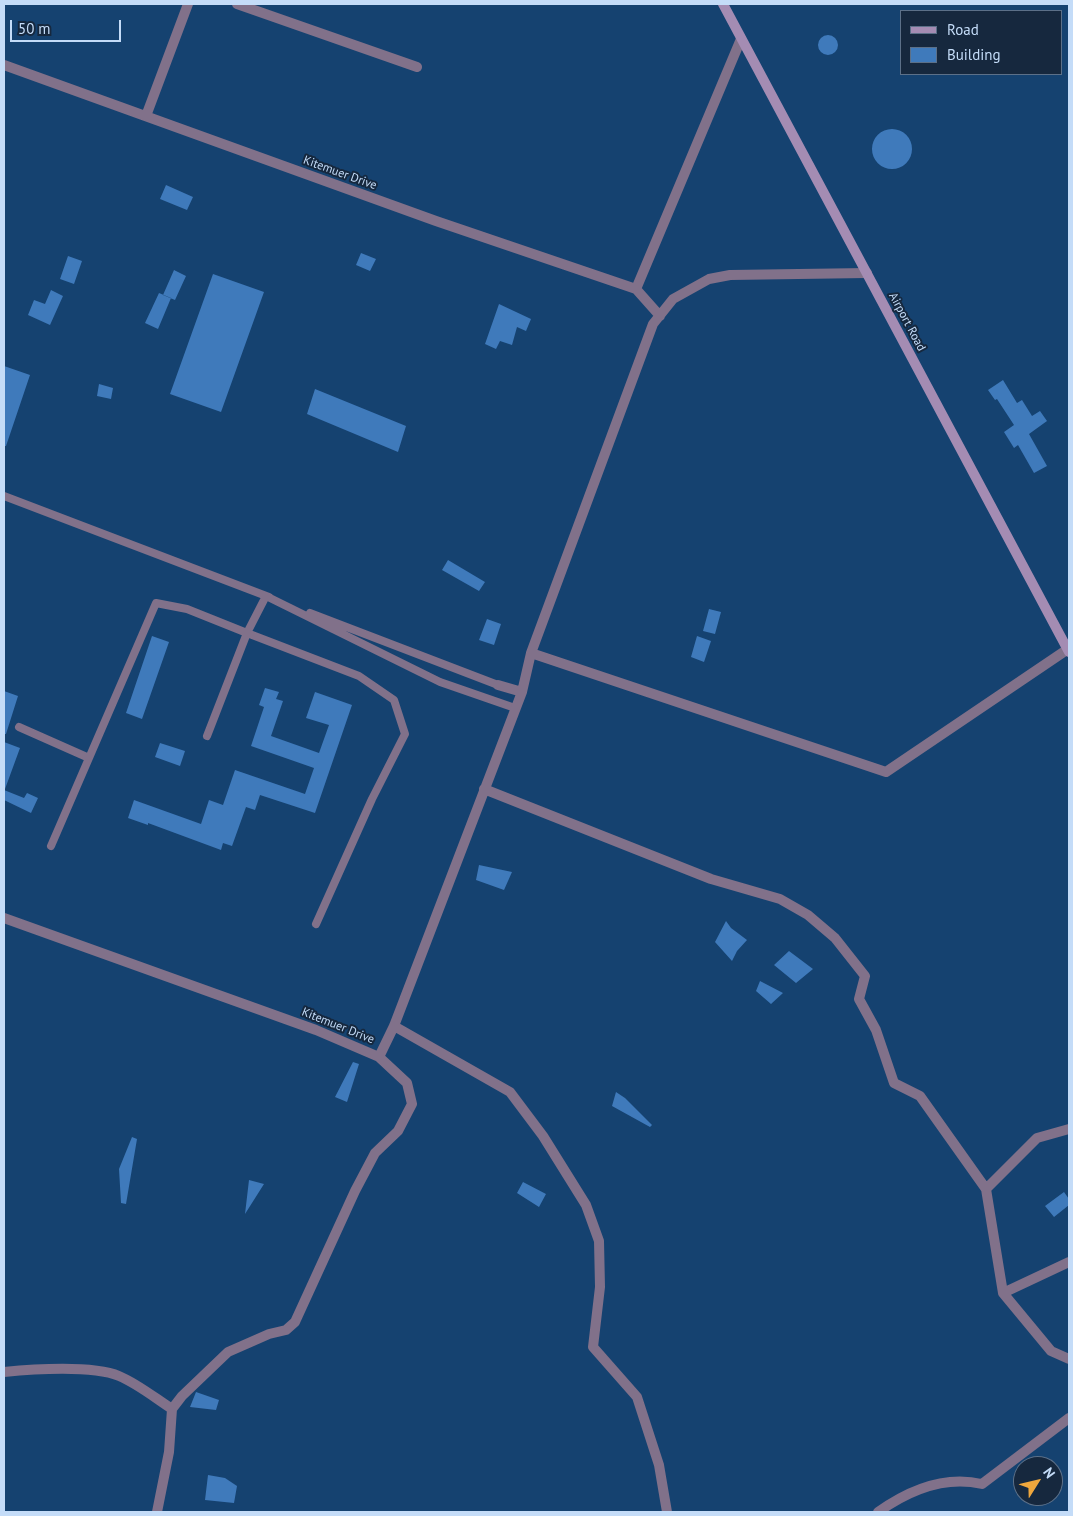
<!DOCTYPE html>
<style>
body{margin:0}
#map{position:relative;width:1073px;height:1516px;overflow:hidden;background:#154270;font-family:"PT Sans",sans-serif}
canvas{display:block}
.frame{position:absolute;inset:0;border:5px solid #c4dcf8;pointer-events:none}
.legend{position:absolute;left:900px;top:10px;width:162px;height:65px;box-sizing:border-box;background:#16283e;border:1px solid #5c7088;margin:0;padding:6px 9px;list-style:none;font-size:15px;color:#c4dcf8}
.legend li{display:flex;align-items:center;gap:10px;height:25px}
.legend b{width:25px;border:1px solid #5c7088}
.north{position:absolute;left:1013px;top:1456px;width:50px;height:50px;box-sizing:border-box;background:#16283e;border:1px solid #5c7088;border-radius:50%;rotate:54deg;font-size:14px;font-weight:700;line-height:20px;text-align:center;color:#c4dcf8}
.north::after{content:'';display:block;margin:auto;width:18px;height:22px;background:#efa73d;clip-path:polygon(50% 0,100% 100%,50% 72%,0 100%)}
.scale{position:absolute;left:10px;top:20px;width:111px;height:22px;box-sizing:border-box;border:2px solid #c4dcf8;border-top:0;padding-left:6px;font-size:15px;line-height:18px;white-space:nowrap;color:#c4dcf8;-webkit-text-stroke:4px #16283e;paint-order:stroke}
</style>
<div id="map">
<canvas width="1073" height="1516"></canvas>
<div class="frame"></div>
<ul class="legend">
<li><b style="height:6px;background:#a48cb3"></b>Road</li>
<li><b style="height:14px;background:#3f7abb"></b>Building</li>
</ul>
<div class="north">N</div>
<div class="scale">50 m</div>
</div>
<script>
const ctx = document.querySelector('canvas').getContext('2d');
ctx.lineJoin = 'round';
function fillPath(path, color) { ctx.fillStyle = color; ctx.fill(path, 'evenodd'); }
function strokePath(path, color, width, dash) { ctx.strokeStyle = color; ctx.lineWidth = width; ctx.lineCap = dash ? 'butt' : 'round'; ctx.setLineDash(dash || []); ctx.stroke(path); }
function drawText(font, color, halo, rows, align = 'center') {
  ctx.font = font + ' "PT Sans",sans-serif'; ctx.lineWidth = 4; ctx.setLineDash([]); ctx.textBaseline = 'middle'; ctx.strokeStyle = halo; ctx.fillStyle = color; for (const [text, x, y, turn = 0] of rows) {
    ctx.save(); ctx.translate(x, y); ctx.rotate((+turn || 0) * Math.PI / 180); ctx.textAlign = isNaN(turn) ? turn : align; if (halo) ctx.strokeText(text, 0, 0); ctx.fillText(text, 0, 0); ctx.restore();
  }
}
fillPath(new Path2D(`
 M818 45a10 10 0 1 1 20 0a10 10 0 1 1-20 0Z
 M872 149a20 20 0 1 1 40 0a20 20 0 1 1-40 0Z
 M166,185L193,197L187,210L160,199Z
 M361,253L376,259L370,271L356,265Z
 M68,256L82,261L74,284L60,279Z
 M174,270L186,276L175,300L163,295Z
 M213,274L264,292L221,412L170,394Z
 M51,290L63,296L50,325L28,315L34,300L45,304Z
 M159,293L171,298L158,329L145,323Z
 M499,304L531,319L526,331L517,327L512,345L500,341L496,349L485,344Z
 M4,366L30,375L6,446H4Z
 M1003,380L1017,403L1022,400L1032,416L1040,411L1047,421L1029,434L1047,466L1034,473L1018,445L1014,448L1004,432L1014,425L997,399L995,400L988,390Z
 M99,384L113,388L111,399L97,396Z
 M315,389L406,426L398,452L307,414Z
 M448,560L485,582L479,591L442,570Z
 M709,609L721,612L715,634L703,631Z
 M487,619L501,624L494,645L479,640Z
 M152,636L169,642L142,719L126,713Z
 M697,636L711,641L704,662L691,657Z
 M265,688L279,692L276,699L283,701L271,736L319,753L329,725L306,718L315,692L352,705L315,813L260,795L255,810L246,807L232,846L223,843L221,850L148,823V825L128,818L134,800L201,824L209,800L223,805L235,770L305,794L314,768L251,746L264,707L259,705Z
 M4,691L18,696L6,734H4Z
 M4,742L20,748L5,789L4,788Z
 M160,743L185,751L180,766L155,757Z
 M4,790L24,798L27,793L38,798L31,813L4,800Z
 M479,865L512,872L504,890L476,880Z
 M726,921L731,928L747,940L737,951L732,961L715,942Z
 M789,951L813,969L796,983L774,965Z
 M760,981L783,993L771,1004L756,991Z
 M353,1062L359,1064L347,1102L335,1097Z
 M616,1092L625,1098L652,1125L650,1127L612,1106Z
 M132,1137L137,1139L126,1204L121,1203L119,1169Z
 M249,1180L264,1184L245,1214Z
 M523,1182L546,1194L539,1207L517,1193Z
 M1064,1192L1069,1199V1205L1054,1217L1045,1206Z
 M196,1392L219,1400L216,1410L190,1407Z
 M208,1475L225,1478L237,1486L234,1503L205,1500Z`), '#3f7abb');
strokePath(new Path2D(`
 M4,496L269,597
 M310,613L498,685
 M19,727L89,758
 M51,846L156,603L187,609L247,633L207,736
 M316,924L372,799L405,734L394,700L359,676L247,633L266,596L440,682L515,708`), '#81718a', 8);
strokePath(new Path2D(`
 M237,4L417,67
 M4,65L436,221L636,289L660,316
 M146,116L188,4
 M636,289L741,39
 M531,653L886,772L1068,649
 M498,685L522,692
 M484,789L711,879L780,899L808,915L835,938L865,976L859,999L876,1030L894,1083L920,1096L986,1189L1003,1293L1051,1351L1069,1359
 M4,918L316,1030L379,1057L407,1083L412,1104L398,1131L375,1153L355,1191L295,1322L286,1330L269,1334L228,1352L182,1396L172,1409L169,1452L157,1512
 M394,1026L510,1092L543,1136L586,1205L599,1241L600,1287L593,1347L637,1397L659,1465L667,1512
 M379,1057L394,1026L522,692L531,653L653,324L673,299L709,279L730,275L867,273
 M986,1189L1037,1138L1069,1129
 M1003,1293L1069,1262
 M4,1372C33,1369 93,1365 119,1376C138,1384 155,1398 172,1409
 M878,1512C909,1490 944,1475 982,1484L1069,1418`), '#81718a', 10);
strokePath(new Path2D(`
 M723,4L1069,652`), '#a48cb3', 10);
drawText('12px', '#c4dcf8', '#16283e', [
 ["Kitemuer Drive",340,173,20],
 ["Airport Road",907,322,62],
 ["Kitemuer Drive",338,1026,22]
]);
</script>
